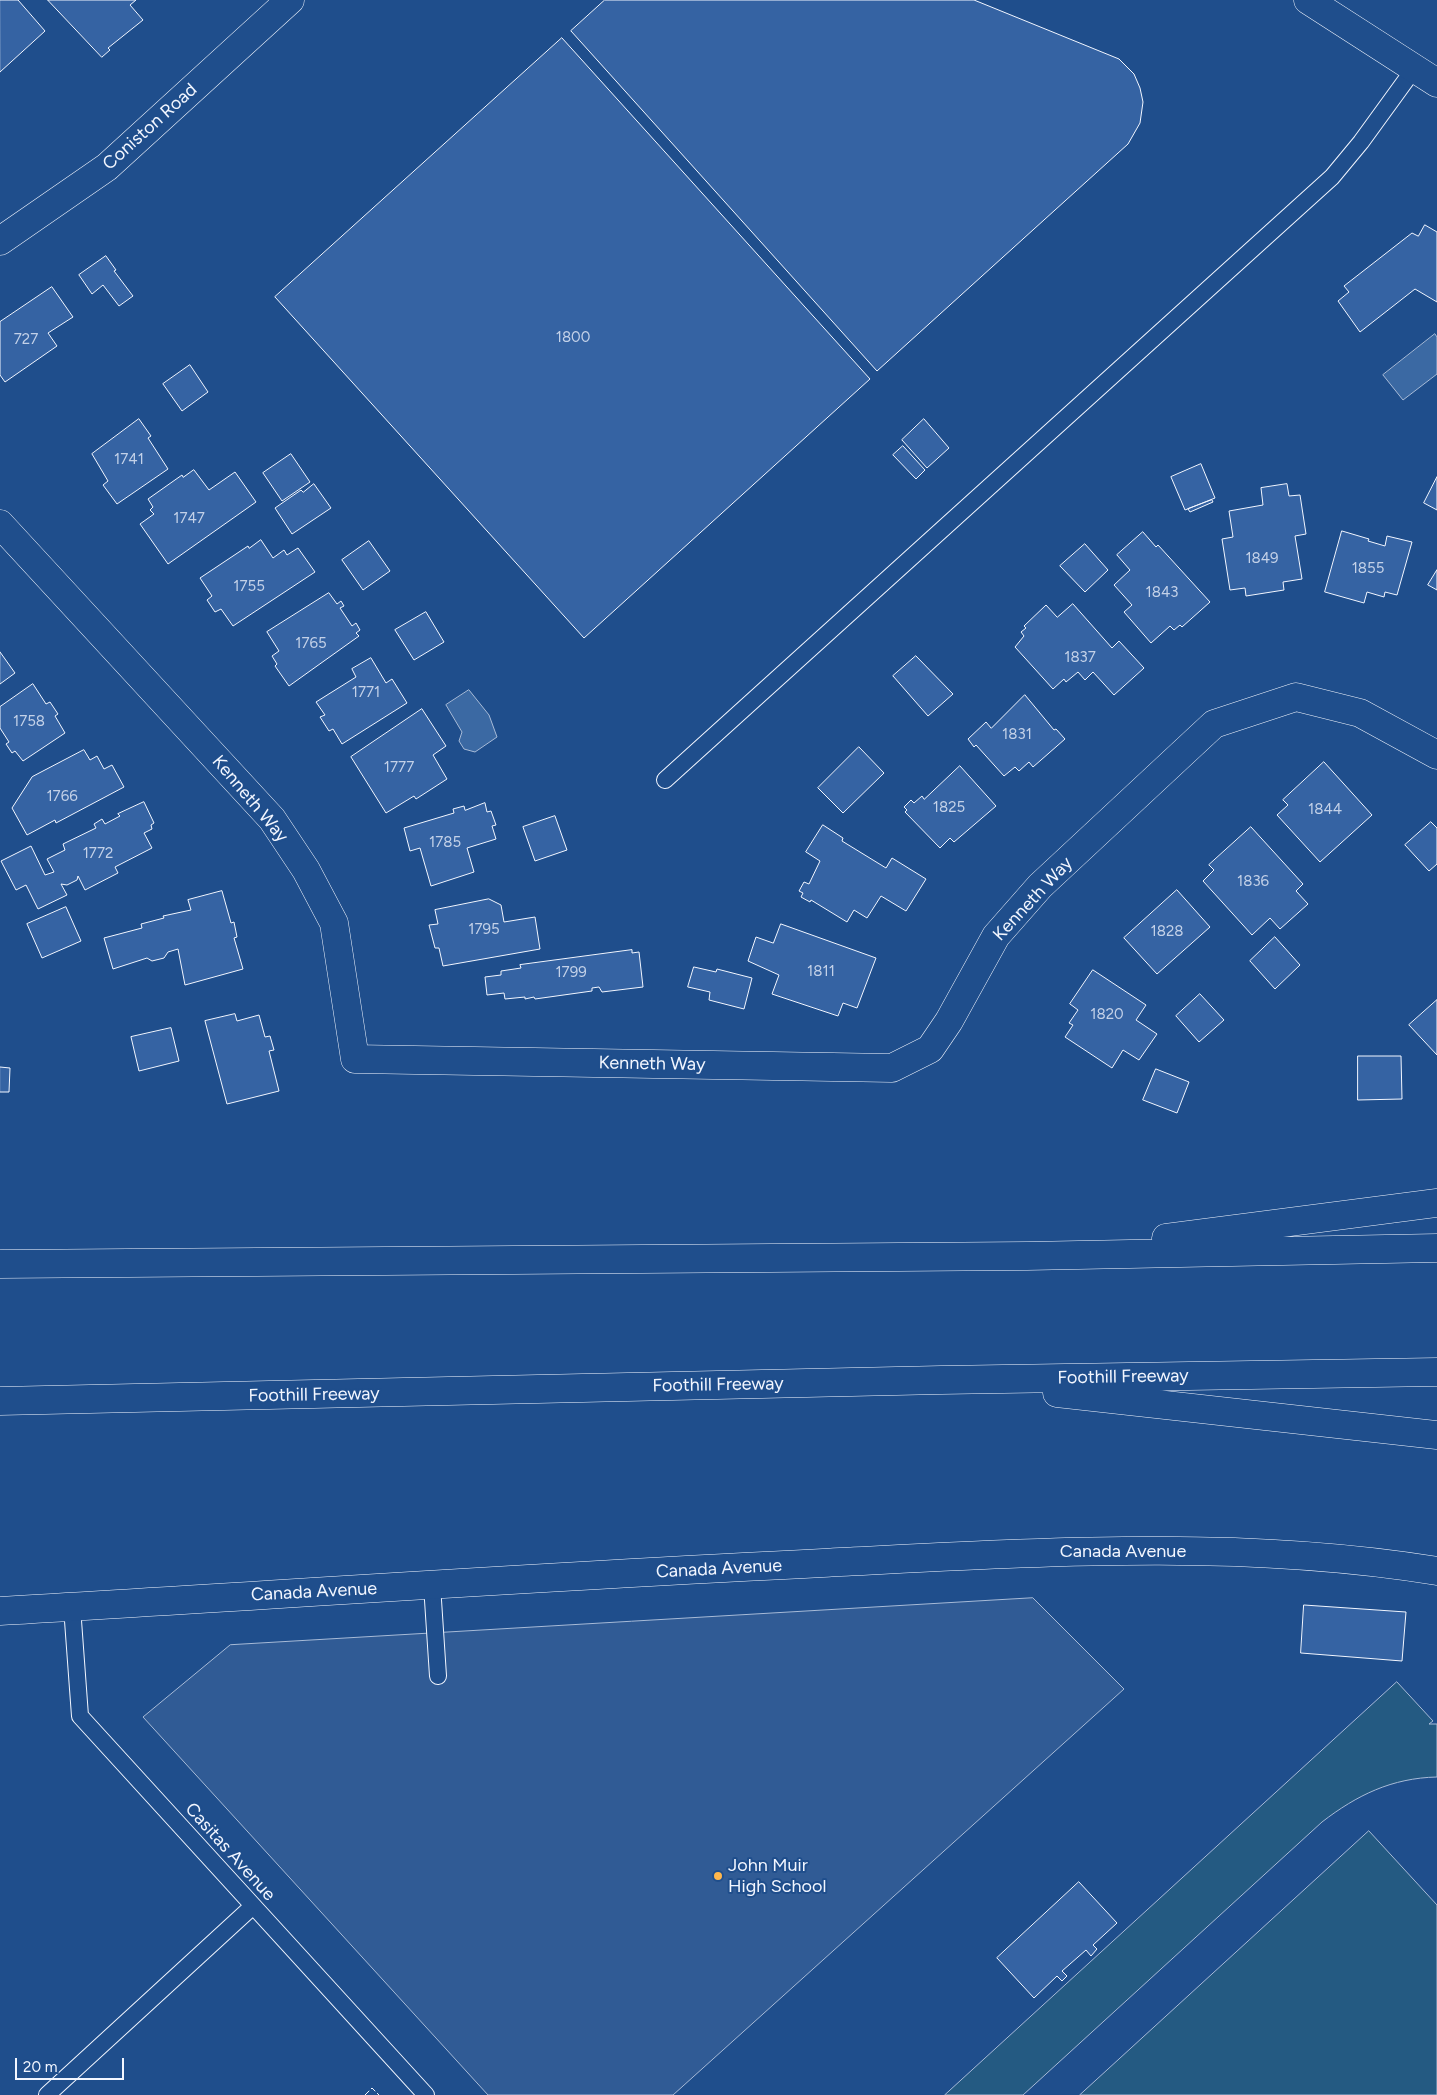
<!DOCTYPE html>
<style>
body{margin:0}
#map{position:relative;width:1437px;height:2095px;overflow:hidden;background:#1f4e8c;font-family:Figtree,sans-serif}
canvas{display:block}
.scale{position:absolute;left:15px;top:2058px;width:109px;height:22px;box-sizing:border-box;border:2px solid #f2f6ff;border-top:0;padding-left:6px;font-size:15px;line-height:18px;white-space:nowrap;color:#f2f6ff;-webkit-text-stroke:4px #1f4e8c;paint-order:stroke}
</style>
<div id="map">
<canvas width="1437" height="2095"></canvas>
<div class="scale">20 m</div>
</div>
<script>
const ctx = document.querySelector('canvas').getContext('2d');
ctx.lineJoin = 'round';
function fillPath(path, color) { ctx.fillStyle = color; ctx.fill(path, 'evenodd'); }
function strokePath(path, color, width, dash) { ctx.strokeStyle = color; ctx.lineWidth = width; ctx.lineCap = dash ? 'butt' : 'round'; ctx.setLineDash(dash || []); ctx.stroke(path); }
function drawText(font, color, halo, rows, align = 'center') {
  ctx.font = font + ' Figtree,sans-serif'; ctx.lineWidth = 4; ctx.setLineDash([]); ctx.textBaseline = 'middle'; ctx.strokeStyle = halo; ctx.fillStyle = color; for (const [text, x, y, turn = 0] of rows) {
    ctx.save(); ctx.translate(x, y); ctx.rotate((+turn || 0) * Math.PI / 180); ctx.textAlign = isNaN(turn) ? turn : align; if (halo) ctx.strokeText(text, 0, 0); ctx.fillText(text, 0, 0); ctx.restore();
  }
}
const green = new Path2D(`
 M1397,1682L1433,1721L1429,1724H1437V1777C1392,1778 1357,1795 1322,1822L1023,2095H945Z
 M1369,1831L1437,1905V2095H1080Z`);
fillPath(green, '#245a82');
strokePath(green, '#a8bbd7', 1);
const parking = new Path2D(`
 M1033,1598L1124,1689L673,2095H488L143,1717L230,1645Z`);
fillPath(parking, '#305b95');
strokePath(parking, '#a8bbd7', 1);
const water = new Path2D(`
 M1435,334L1437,337V374L1403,400L1383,375Z
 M469,690L489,715L497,737L475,752L464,749L459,741L462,732L446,705Z`);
fillPath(water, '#3b69a3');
strokePath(water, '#a8bbd7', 1);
const building = new Path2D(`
 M0,0H18L45,31L0,72Z
 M48,0H136L130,5L143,20L108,48L110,50L102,57Z
 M605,0H974L1119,59L1134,74L1140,88L1143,102L1140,123L1128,144L877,371L571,31Z
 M562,38L870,379L584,638L275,297Z
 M1425,225L1437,232V302L1415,289L1360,332L1338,301L1349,292L1344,286L1412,233L1418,236Z
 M106,256L116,270L114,271L133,296L119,306L103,285L92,294L79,275Z
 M52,287L73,317L48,333L57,346L5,382L0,375V322Z
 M190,365L208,392L182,411L163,384Z
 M139,419L151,436L148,438L168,469L117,504L103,485L108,481L92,454Z
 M924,419L949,448L927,468L902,440Z
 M903,446L925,470L916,479L893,455Z
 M291,454L310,482L282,501L263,473Z
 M1201,464L1215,498L1185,510L1171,477Z
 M194,470L209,490L235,472L256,502L168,564L140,524L154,514L150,510L153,507L148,499L182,475L183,477Z
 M1437,477V510L1424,503Z
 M314,484L331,508L292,534L275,508L301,490L303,492Z
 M1287,484L1289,496L1300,495L1306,534L1295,536L1302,579L1283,582L1284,590L1246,596L1245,588L1230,590L1222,539L1233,537L1229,511L1263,505L1261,488Z
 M1212,500L1213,502L1190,512L1188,509Z
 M1342,531L1369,539L1368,541L1385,546L1387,536L1412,542L1397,595L1385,592L1384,597L1367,592L1364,603L1325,592Z
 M1143,532L1156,547L1158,545L1210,602L1182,627L1180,625L1174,630L1170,626L1151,643L1124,612L1132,605L1114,585L1130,570L1117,555Z
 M261,540L273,558L284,550L287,555L298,548L315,572L233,626L221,609L215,612L207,600L212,596L200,578L248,546L249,548Z
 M369,541L390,571L363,590L342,560Z
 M1085,544L1108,570L1085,592L1060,566Z
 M1437,570V590L1428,585Z
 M329,593L337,604L341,601L344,606L340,608L352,626L356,623L360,630L356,633L359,636L289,686L275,666L277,664L272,656L279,651L267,632Z
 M1073,604L1112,648L1119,641L1144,668L1114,695L1093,672L1085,680L1078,672L1066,682L1064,679L1053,689L1015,647L1024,636L1021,632L1026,628L1024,626L1046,605L1057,617Z
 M426,612L444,642L414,660L395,630Z
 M0,652L15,673L0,684Z
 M916,656L953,694L928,716L893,676Z
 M371,658L386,683L392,679L407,703L342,744L333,729L329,731L320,717L325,715L316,702L356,677L352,669Z
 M33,684L46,704L50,702L58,714L55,716L65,733L23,761L15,751L12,753L6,744L9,742L0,728V707Z
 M1025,695L1054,730L1056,729L1065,739L1033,767L1029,762L1019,771L1015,767L1004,776L976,745L974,747L968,739L986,722L991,728Z
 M422,709L446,746L433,755L447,779L416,799L414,796L386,813L351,757Z
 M859,747L884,773L843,813L818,788Z
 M84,750L90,760L97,756L104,769L112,765L124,787L56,823L55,820L27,835L12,808L32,777Z
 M1324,762L1372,815L1320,862L1277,815L1288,805L1283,800Z
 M960,766L996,806L954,842L950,838L940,848L905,812L907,810L904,807L911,800L914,803L922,796L924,799Z
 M144,802L154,823L151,825L152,829L144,833L152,848L115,867L118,873L85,890L78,876L77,880L67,885L61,884L67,895L38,909L26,885L16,890L1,861L31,846L45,875L54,872L47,859L65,850L63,844L96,828L94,824L102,819L105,824L120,816L118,814Z
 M485,803L487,812L491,811L496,825L492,826L496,839L467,848L474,872L431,886L420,848L410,851L404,828L454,813L453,809L464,806L465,810Z
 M555,816L567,850L535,861L523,827Z
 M1431,822L1437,828V864L1429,871L1405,845Z
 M823,825L843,838L842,841L886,868L892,858L926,879L906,911L881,896L867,918L854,910L847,922L811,900L810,902L801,897L803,893L799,891L804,882L809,884L820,861L806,852Z
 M1251,827L1303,884L1296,891L1308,904L1280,929L1270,918L1252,935L1203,881L1214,870L1209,865Z
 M1177,890L1210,927L1157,974L1124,938Z
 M222,891L231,923L234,922L237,937L234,938L243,969L185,985L178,949L168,952L164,958L152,961L147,958L113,969L104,938L142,928L141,924L164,918L163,916L191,910L188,900Z
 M489,899L501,905L504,922L535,917L540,949L443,966L439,948H435L429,925L438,924L435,910Z
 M66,907L81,941L42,958L27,924Z
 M781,924L876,958L857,1008L843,1003L838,1016L772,994L779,975L748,961L756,937L773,943Z
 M1275,937L1300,965L1275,989L1250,961Z
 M632,950V953L639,952L643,987L602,992L599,987L592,988V991L535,999L534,997L525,999V997L505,999L504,993L487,995L485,977L501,975V971L521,968L520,965Z
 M694,967L716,972L717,969L752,978L744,1009L709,1000L710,992L688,987Z
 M1093,970L1146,1005L1136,1020L1157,1034L1139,1060L1123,1050L1112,1068L1065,1037L1073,1025L1069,1023L1078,1010L1070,1004Z
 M1200,994L1224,1020L1199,1042L1176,1016Z
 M1437,1000V1055L1409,1025Z
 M235,1014L237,1021L259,1015L265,1037L270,1036L274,1050L269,1051L279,1091L227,1104L205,1021Z
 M171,1028L179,1061L139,1071L131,1037Z
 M1358,1056H1401L1402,1099L1358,1100Z
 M0,1067L10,1068L9,1092H0Z
 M1156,1069L1189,1082L1177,1113L1143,1100Z
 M1304,1605L1406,1612L1402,1661L1301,1653Z
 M1079,1882L1117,1923L1093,1945L1097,1949L1091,1956L1086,1950L1062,1971L1067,1976L1062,1981L1057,1976L1034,1998L997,1958Z`);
fillPath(building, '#3563a3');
strokePath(building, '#f2f6ff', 1);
const service = new Path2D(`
 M665,780L1332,177L1361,142L1414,69
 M432,1585L438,1676
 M72,1607L80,1716L426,2095
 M47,2095L253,1906`);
const minor = new Path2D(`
 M0,241L107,167L290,0
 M0,524L272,819L306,870L334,923L355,1059L892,1068L930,1049L949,1021L996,936L1040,886L1214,724L1296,697L1360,713L1437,755`);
const tertiary = new Path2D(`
 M1308,0L1437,83
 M0,1611C274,1595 549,1576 823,1563C1028,1553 1234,1538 1437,1571`);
const motorway = new Path2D(`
 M1166,1238L1437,1203
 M0,1264L1027,1256L1437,1248
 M1057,1393L1437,1435
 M0,1401L941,1380L1437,1372`);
strokePath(service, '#f2f6ff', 18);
strokePath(minor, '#f2f6ff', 29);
strokePath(tertiary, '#f2f6ff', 29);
strokePath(motorway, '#f2f6ff', 29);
strokePath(service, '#1f4e8c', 16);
strokePath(minor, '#1f4e8c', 28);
strokePath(tertiary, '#1f4e8c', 28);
strokePath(motorway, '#1f4e8c', 28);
strokePath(new Path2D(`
 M365,2095L372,2088L379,2095`), '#f2f6ff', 1, [6, 2.5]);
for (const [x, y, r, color] of [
 [718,1876,5,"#ffb74d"]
]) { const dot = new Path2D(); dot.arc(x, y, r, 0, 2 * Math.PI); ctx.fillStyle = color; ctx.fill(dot); strokePath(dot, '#1f4e8c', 2); }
drawText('15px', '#c3d1e8', null, [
 ["1800",573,338],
 ["727",26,340],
 ["1741",129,460],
 ["1747",189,519],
 ["1849",1262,559],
 ["1855",1368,569],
 ["1755",249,587],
 ["1843",1162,593],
 ["1765",311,644],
 ["1837",1080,658],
 ["1771",366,693],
 ["1758",29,722],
 ["1831",1017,735],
 ["1777",399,768],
 ["1766",62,797],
 ["1825",949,808],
 ["1844",1325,810],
 ["1785",445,843],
 ["1772",98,854],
 ["1836",1253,882],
 ["1795",484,930],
 ["1828",1167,932],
 ["1811",821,972],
 ["1799",571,973],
 ["1820",1107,1015]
]);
drawText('18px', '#f2f6ff', '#1f4e8c', [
 ["Coniston Road",150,127,-42],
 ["Kenneth Way",250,799,50],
 ["Kenneth Way",1033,899,-47],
 ["Kenneth Way",652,1064,1],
 ["Foothill Freeway",1123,1377,-1],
 ["Foothill Freeway",718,1385,-1],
 ["Foothill Freeway",314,1395,-1],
 ["Canada Avenue",1123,1552],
 ["Canada Avenue",719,1569,-3],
 ["Canada Avenue",314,1592,-3],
 ["Casitas Avenue",230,1852,48]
]);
drawText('18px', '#f2f6ff', '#1f4e8c', [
 ["John Muir",728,1866],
 ["High School",728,1887]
], 'left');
</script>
